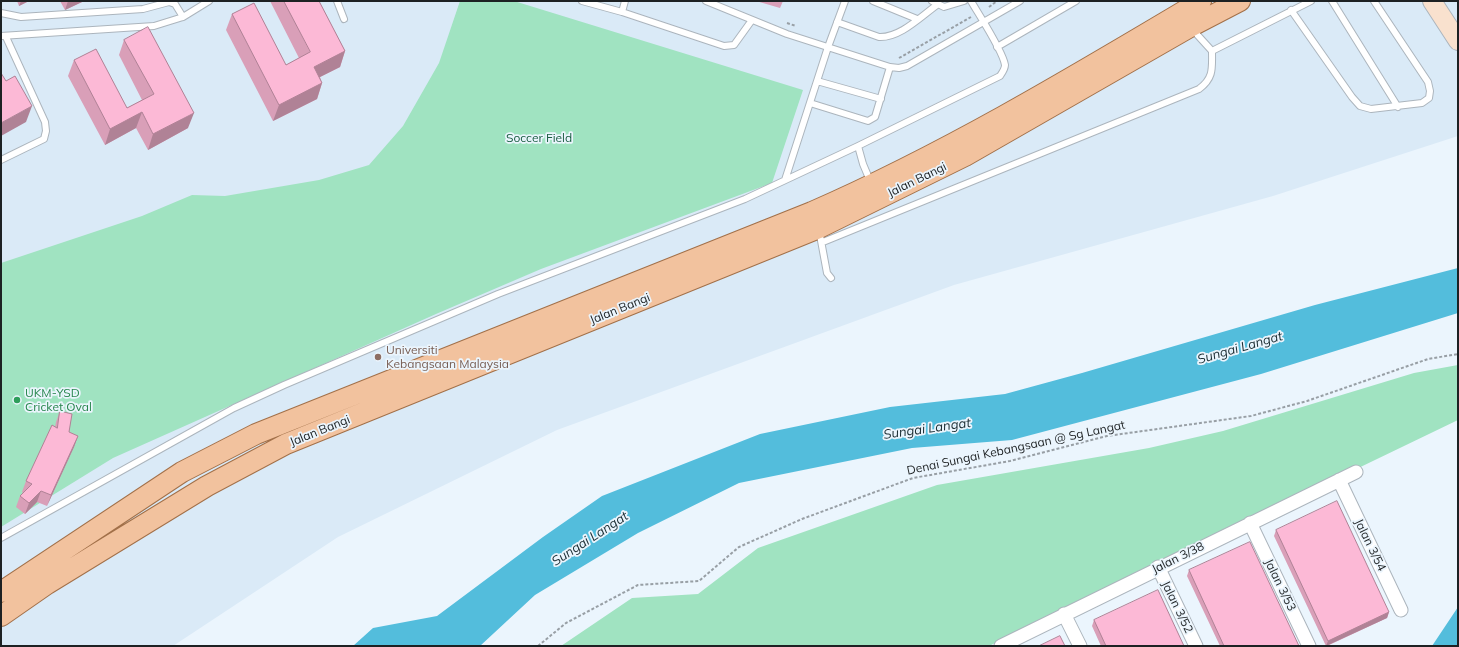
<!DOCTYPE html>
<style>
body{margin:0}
#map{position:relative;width:1459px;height:647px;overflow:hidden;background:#ebf5fd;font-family:Mulish,sans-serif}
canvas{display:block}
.frame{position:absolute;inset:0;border:2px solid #1d2123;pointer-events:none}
</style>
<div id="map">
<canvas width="1459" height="647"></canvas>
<div class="frame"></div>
</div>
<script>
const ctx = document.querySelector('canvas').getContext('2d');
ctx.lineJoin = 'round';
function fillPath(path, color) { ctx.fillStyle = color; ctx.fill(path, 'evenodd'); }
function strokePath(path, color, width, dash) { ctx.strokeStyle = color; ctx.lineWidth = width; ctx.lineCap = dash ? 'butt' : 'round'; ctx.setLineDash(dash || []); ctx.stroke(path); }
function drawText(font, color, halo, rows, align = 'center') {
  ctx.font = font + ' Mulish,sans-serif'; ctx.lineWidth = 3.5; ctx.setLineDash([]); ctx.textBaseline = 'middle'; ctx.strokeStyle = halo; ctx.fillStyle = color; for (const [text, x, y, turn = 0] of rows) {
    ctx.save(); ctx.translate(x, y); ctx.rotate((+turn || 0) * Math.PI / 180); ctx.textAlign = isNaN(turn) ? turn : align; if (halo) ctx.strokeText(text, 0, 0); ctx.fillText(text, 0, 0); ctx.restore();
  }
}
fillPath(new Path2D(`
 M1,1H1458V136L1273,196L954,285L557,430L338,537L173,646H1Z`), '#daeaf7');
fillPath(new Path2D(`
 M460,1H514L803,90L772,183L541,269L436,314L113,458L1,527V263L142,216L192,195L225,196L319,180L369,165L403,126L439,63Z
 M1458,365V420L989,646H561L632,598L698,594L758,548L937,485L1149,448L1223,431L1414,373Z`), '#a0e3c1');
fillPath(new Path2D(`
 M1458,268V313L1261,374L1012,440L912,448L739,483L638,533L535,595L480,646H353L373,628L437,616L543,537L602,496L760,434L890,407L1005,394L1082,373L1315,305Z
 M1458,607V646H1432Z`), '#53bddc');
const lane = new Path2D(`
 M337,1L344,19
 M582,1L622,12L625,1
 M706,1L787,34L890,67L899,68L907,66L1020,1
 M873,1L917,19
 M932,1L944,7L964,1
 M1332,1L1398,107
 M1291,10L1352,97L1360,106L1371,109L1422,103L1429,98L1430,91L1428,82L1374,1
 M622,12L724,46L734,45L752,20
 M1,13L21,17L143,9L169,2L175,4L183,17
 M837,22L879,37C900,38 920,17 937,5
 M1192,29L1212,51L1311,1
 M1,36L154,26L183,17L209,1
 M997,47L1076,1
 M817,81L881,99
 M810,103L868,121L875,117L890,67
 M858,146L863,164L871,183
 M1,160L44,139L46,131L45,122L6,37
 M785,180L828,47L845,1
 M819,230L827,273L831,278
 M823,242L1199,89C1214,78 1212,68 1212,51
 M1,538L234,408L284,385L498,294L745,199L858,146L1000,76C1002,73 1005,69 1005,65C1003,51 979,15 971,1`);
const street = new Path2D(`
 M1339,480L1401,610
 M1250,523L1309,646
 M1158,567L1196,646
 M1064,614L1080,646
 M1001,646L1356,472`);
const secondary = new Path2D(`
 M1432,1L1458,41`);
const primary = new Path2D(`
 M1,592L182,472L256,434L812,212C947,153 1075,76 1201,1
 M1,616L47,584L207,486L286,444L819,228L965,156L1190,27L1240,1`);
strokePath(lane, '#acb5bd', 8);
strokePath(street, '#acb5bd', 15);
strokePath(secondary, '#acb5bd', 20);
strokePath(primary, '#a27049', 22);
strokePath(new Path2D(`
 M989,7L997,1
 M787,23L796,26
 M899,58L971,17
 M538,646L566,623L638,585L699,581L739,547L802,519L913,478L1010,461L1107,436L1251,416L1307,401L1428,359L1458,354`), '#989fa5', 2, [3, 2]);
strokePath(lane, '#fff', 6);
strokePath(street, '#fff', 13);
strokePath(secondary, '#f9e1ce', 18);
strokePath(primary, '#f2c29e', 20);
fillPath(new Path2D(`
 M17,1H29L19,6Z
 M60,1H82V2L65,10Z
 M270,1H319L345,51L340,67L320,77L322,83L317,99L273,121L226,30L232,14L286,65L299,58Z
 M756,1H783L780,8Z
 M124,40L188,128L148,150L136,128L105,145L68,76L74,60L127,108L142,100L119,55Z
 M60,411L69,432L78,436L74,447L47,506L37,502L25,514L16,507L20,496L23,493L22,492L26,481L55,427L56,422Z
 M1276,530L1389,612L1387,618L1327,646H1326L1274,536Z
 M1189,570L1299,646H1220L1187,576Z
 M1094,620L1184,646H1101L1092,626Z`), '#d99fb8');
fillPath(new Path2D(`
 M21,1H29L19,6Z
 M68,1H82V2L65,10Z
 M345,51L340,67L308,83L314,67Z
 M322,83L317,99L273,121L279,105Z
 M32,106L26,122L1,136V123Z
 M142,112L136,128L105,145L110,129Z
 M194,113L188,128L148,150L153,134Z
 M78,436L74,447L47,506L51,495Z
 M41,491L37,502L25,514L29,503Z
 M1389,612L1387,618L1326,646L1328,641Z`), '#b08296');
const building = new Path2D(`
 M284,1H319L345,51L314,67L322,83L279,105L232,14L254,3L286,65L310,52Z
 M148,27L194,113L153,134L142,112L110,129L74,60L96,49L127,108L154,94L124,40Z
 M1,73L6,81L15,76L32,106L1,123Z
 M60,411L72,414L69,432L78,436L51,495L41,491L29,503L20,496L32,484L26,481L52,425L57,428Z
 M1337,501L1389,612L1328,641L1276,530Z
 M1250,542L1299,646H1224L1189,570Z
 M1158,590L1184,646H1106L1094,620Z
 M1060,636L1065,646H1039Z`);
fillPath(building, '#fcb9d6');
strokePath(building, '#b08296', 1);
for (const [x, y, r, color] of [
 [378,357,4,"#8d6e63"],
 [17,400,4,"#2e9e5b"]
]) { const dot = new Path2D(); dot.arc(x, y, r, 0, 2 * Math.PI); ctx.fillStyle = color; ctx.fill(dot); strokePath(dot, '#ebf5fd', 1.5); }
drawText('12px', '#185c40', '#ebf5fd', [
 ["Soccer Field",539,138]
]);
drawText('12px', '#1d2123', '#ebf5fd', [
 ["Jalan Bangi",917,180,-26],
 ["Jalan Bangi",620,309,-22],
 ["Jalan Bangi",320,431,-22],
 ["Denai Sungai Kebangsaan @ Sg Langat",1016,448,-12],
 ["Jalan 3/54",1370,545,64],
 ["Jalan 3/38",1178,558,-26],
 ["Jalan 3/53",1280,585,64],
 ["Jalan 3/52",1177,607,64]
]);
drawText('12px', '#785e54', '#ebf5fd', [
 ["Universiti",386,350],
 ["Kebangsaan Malaysia",386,364]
], 'left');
drawText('12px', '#27864d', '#ebf5fd', [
 ["UKM-YSD",25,393],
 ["Cricket Oval",25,407]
], 'left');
drawText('italic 13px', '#1a2d33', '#ebf5fd', [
 ["Sungai Langat",1240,348,-16],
 ["Sungai Langat",927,429,-8],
 ["Sungai Langat",590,539,-33]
]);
</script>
